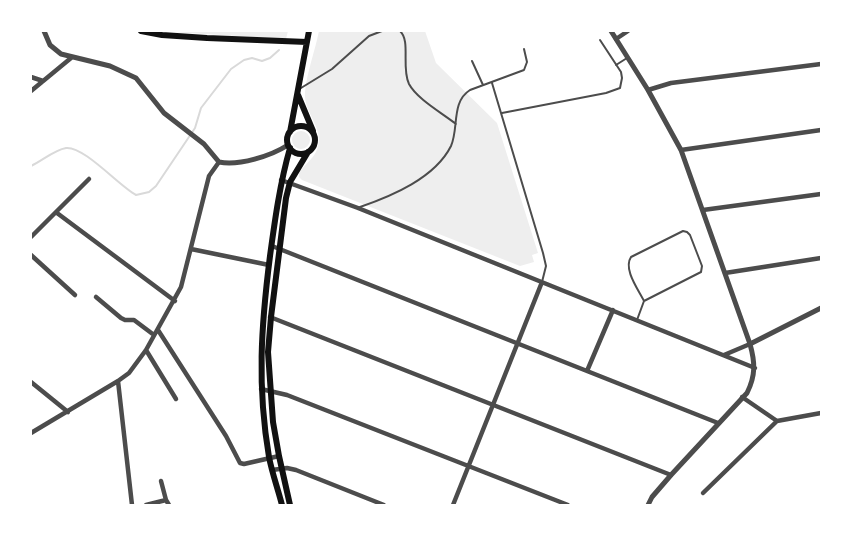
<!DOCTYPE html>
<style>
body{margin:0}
#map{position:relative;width:852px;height:536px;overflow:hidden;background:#fff;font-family:"Roboto Condensed",sans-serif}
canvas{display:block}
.frame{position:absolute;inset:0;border:32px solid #fff;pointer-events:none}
</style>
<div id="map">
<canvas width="852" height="536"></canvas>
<div class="frame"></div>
</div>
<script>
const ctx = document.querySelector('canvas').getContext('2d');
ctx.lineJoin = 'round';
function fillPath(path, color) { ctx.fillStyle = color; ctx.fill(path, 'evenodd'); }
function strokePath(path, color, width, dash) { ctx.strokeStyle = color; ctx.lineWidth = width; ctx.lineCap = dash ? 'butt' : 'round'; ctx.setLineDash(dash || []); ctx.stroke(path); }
fillPath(new Path2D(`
 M155,31H288L286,39Z
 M319,31H425L436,63L497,123L538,253L532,255L534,262L520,266L302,180L299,177V173C304,165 312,160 316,152C327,129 303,114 305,92C307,72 315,51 319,31Z
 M292 140a9 9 0 1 1 18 0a9 9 0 1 1-18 0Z`), '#eee');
strokePath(new Path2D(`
 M31,166C42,161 54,150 66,148C84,146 119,186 136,195L149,192L156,186L195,128L201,108L231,69L244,60L252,58L262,61L270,58L279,50`), '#d9d9d9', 2);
strokePath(new Path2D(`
 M400,31C411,41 401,68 409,84C417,99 442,113 456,124
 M472,61L483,85
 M616,65L627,58
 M492,83L543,253L546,266L542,282
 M301,88L332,69L369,36L382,31
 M502,113L606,93L620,88L622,78L621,72L600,40
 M360,207C392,196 435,178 451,146C459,128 451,102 470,90L524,70L527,62L524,49
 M637,320L644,301C638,289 623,269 631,257L683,231L687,232L690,235L702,266L701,272L644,301`), '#4c4c4c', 2);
strokePath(new Path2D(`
 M616,39L628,31
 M31,77L43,81
 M648,90L671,83L821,64
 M31,91L71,58
 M681,150L821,130
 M281,180L358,208L755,368
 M703,210L821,194
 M57,213L175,301
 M31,237L89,179
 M272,246L718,423
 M191,249L269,265
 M31,255L75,295
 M725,273L821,258
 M96,297L121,318L125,320H134L154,335
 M270,317L671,475
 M158,330L226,436L240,463L244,464L279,456
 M146,350L176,399
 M724,355L750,344
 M587,371L613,310
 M118,381L132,505
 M31,382L68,412
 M261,389L287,395L568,505
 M742,397L777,421L821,413
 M31,433L118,381L129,373L146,350L181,287L209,176L219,162
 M272,470L287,468L296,470L384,505
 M161,481L166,500L169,505
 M703,493L777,421
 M146,505L166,500
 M453,505L542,282`), '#4c4c4c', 4.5);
strokePath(new Path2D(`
 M44,31L50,45L61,54L110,66L136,78L164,113L204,144L219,162C239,166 271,156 288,145
 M611,31L648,90L681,150L750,344C755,362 756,375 747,393L671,475L652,497L648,505
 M750,344L821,308`), '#4c4c4c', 5);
strokePath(new Path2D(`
 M141,31L162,35L207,38L307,42
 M298,95L313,131
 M287 140a14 14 0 1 1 28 0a14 14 0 1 1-28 0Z
 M290,132L309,31
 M282,505C278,489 272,473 269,457C257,386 261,327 270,256C275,219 280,183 290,148
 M290,505L279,456L273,422L268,352L271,317L286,198L290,182L308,152`), '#111', 6);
</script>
